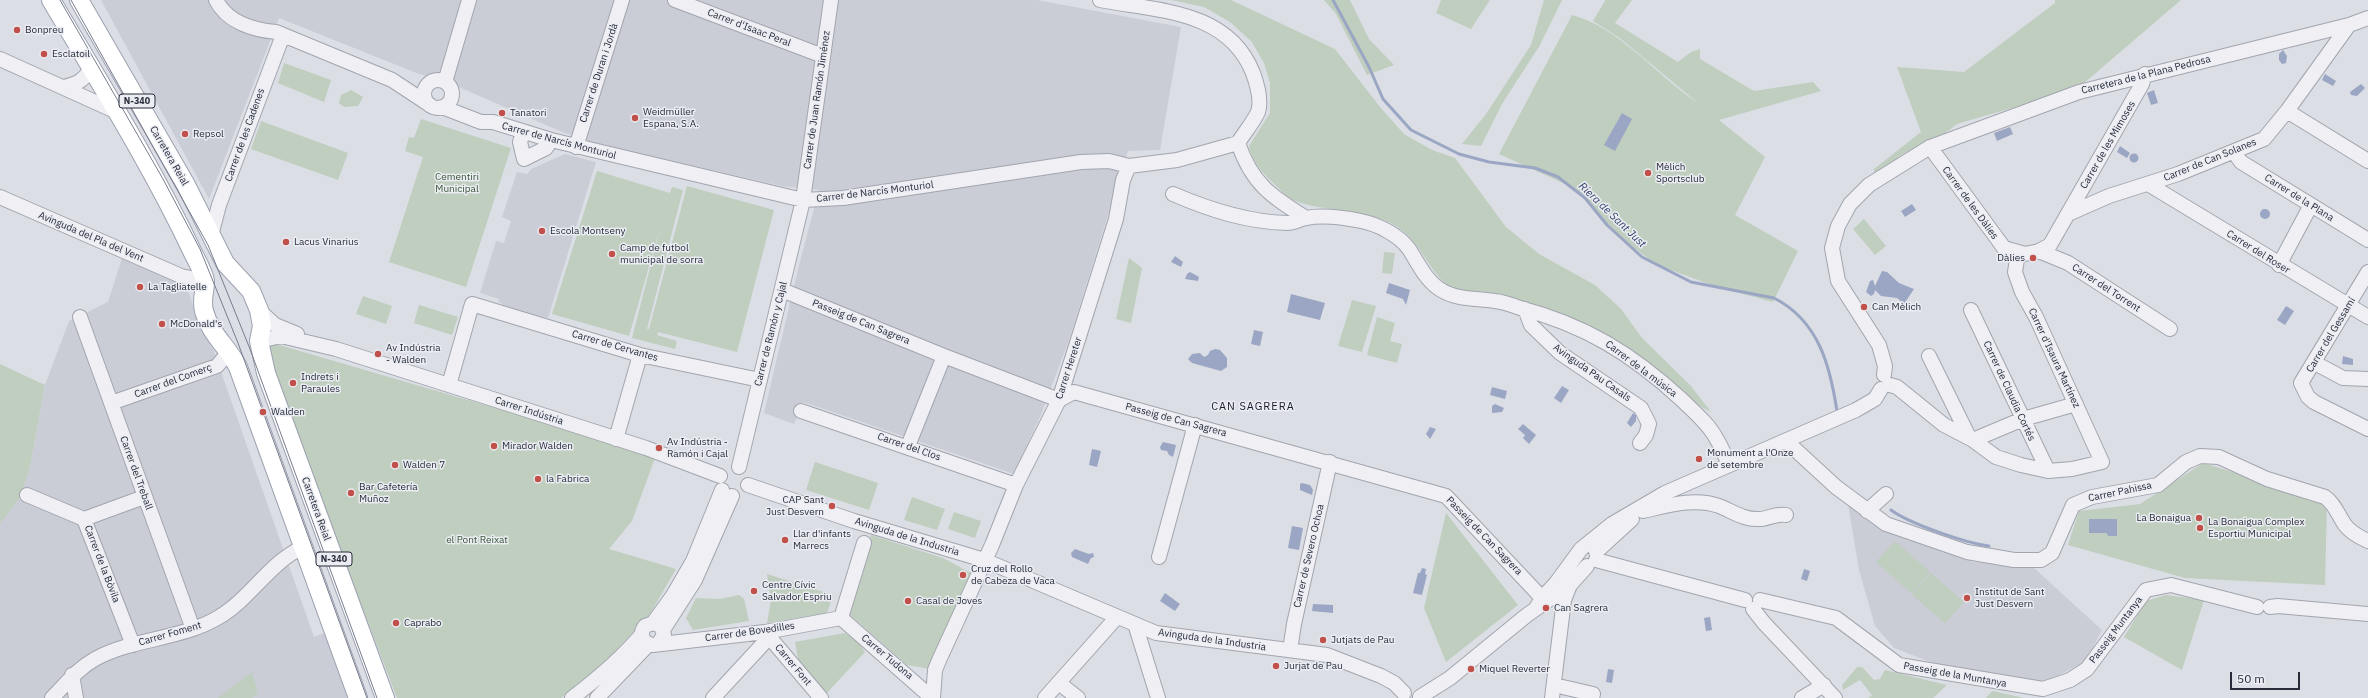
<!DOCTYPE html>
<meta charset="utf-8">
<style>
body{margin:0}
#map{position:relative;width:2368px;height:698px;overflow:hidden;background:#dcdee5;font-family:"IBM Plex Sans",sans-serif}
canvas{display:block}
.scale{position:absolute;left:2230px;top:672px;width:70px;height:18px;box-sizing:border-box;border:2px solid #272b3a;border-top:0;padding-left:5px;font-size:12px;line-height:14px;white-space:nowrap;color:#272b3a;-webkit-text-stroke:3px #ebedf3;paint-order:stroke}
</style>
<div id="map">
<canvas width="2368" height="698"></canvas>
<div class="scale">50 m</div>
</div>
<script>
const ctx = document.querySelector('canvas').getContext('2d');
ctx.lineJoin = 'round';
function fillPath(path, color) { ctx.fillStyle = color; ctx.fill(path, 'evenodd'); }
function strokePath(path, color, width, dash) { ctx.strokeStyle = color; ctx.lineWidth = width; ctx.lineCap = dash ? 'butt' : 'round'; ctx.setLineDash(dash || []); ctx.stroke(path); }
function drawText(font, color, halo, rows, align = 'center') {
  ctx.font = font + ' "IBM Plex Sans",sans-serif'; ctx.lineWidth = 3; ctx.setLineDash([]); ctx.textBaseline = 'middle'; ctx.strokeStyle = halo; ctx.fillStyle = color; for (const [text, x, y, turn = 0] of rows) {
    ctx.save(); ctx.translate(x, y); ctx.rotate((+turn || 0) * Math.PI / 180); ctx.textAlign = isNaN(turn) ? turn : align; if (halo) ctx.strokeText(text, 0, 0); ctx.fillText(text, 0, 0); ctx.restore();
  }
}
fillPath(new Path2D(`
 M101,0H1037L1181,27L1160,150L1128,151L1069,340L1040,417L1014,474L803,402L794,424L764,413L799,265L819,190L782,186L594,143L562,132L445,81L419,74L279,18L209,199Z
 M565,154L596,162L548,318L502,308L503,304L498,302L499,299L480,293L496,241L504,243L511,221L502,217L517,172L527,174L531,169Z
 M122,258L173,279L189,293L200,326L213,349L314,637L330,631L354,698H0V524L21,496L30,467L45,385L69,321L108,302Z
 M1848,504L1892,533L1973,562L2033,567L2102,630L2086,661L2044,683L1967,672L1933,663L1894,648L1875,626L1859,570Z`), '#cbcdd6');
fillPath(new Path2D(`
 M1171,0H1231L1335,49L1380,107L1404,134L1432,150L1455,158L1506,227L1539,254L1595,285L1621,309L1642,338L1691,386L1711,412L1692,402L1631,353L1457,292C1431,278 1425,249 1403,231C1374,208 1334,213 1301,203C1289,200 1280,189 1271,181C1261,171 1252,161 1249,146L1270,113V83L1264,63L1252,42L1230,22L1204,7Z
 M1324,0H1350L1369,39L1394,65L1367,75L1336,14Z
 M1441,0H1490L1471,29L1436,13Z
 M1544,0H1562L1540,45L1502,104L1481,146L1462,144L1486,114L1531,45Z
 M1604,0H1632L1615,23L1678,62L1691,52L1700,49V59L1754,91L1813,82L1821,91L1719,120L1765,157L1735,215L1798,251L1773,302L1720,288L1657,265L1621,238L1574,188L1499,154L1572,15C1619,27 1658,77 1698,103L1621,39L1593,21L1605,1Z
 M2055,0H2181L2077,89L1957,124L1944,134L1901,155L1874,176V169L1921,132L1897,67L1964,72L2055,3Z
 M284,63L331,80L324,102L278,83Z
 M351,90L363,97L358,106L344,107L339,103L341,95Z
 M421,119L511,148L466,287L389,262L423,157L405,151L409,137L414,138Z
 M261,121L348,153L338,180L251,149Z
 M597,171L670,193L672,187L683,190L647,329H649L687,186L774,210L737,352L658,332L657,335L677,341L675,349L632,338L661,225L629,336L552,314Z
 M1864,219L1886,246L1875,255L1853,229Z
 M1384,252L1395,253L1392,274L1382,273Z
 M1129,258L1142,268L1131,323L1116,319Z
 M363,296L392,306L386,324L356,314Z
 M1352,300L1376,306L1362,352L1338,346Z
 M419,305L458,317L452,335L414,323Z
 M1377,317L1395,323L1390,341L1402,344L1397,363L1367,355Z
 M276,344L656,455L632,521L609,549L676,569L650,614L585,684L561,698H397L269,364L268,345Z
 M0,364L45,385L30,467L21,496L0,524Z
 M815,462L878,483L869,510L806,490Z
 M2203,463L2327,501L2325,585L2185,578L2068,545L2079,511L2140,504Z
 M912,497L945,509L937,530L904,520Z
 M954,512L981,521L975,538L948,529Z
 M1446,513L1518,605L1446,662L1424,608Z
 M871,535L943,558L971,573L931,669L907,665L849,614Z
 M1895,541L1930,572L1912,594L1876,562Z
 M1931,573L1964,602L1945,623L1912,595Z
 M767,574L833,595L827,613L767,623L771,600Z
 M739,595L744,599L749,621L693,630L686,618L696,598L720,599Z
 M2166,595L2204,600L2182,670L2124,637L2146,601Z
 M845,633L859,643L865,652L825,695L798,659L795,642Z
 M1857,667H1862L1874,680L1880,679L1885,670L1947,685L1933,698H1868L1872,695L1860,680L1843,690L1842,685Z
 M252,672L258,693L252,698H218Z
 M1992,691H1993L2024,698H1986Z`), '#bfcebe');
fillPath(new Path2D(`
 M2283,50L2287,56L2286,63L2282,64L2279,60V54Z
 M2325,74L2336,81L2333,86L2322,80Z
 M2361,84L2365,88L2357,96L2351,95L2350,92Z
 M2154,90L2158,103L2151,105L2147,93Z
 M1622,113L1632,119L1615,151L1604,145Z
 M2010,127L2013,134L1997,141L1994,133Z
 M2120,146L2130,153L2127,158L2117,152Z
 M2129.5 158a4.5 4.5 0 1 1 9 0a4.5 4.5 0 1 1-9 0Z
 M1912,204L1916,210L1905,217L1901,211Z
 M2260 214a5 5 0 1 1 10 0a5 5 0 1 1-10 0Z
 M1175,256L1183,262L1181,267L1171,262Z
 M1882,271L1887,272L1899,283L1914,289L1904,304L1897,298L1881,296L1875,290L1874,294L1871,296L1866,292L1870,281L1873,280L1875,286Z
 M1190,272L1199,277L1198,281L1185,279L1187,274Z
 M1389,283L1410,290L1406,305L1403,299L1386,293Z
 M1291,294L1325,303L1320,320L1287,312Z
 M2286,306L2294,311L2285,325L2277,320Z
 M1254,330L1263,332L1260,346L1251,344Z
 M1215,349L1220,350L1227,358V367L1221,371L1192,363L1188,359L1192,354L1200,353L1204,357L1208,355L1210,351Z
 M2343,356L2353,359V365L2342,364Z
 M1562,386L1569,390L1561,403L1554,398Z
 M1492,387L1507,391L1505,399L1490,395Z
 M1495,404L1504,408L1502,412L1492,413V406Z
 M1633,413L1636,415V421L1631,427L1627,423Z
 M1523,424L1536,435L1529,444L1523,438L1525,435L1518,429Z
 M1430,427L1436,429L1430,439L1426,434Z
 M1163,442L1176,445L1173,457L1169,455L1167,451L1161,450L1160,447Z
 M1092,449L1101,451L1097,467L1089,465Z
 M1302,483L1310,485L1313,490L1312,495L1300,490V484Z
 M2089,519H2117V536H2108L2107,533H2089Z
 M1292,526L1303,528L1299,550L1288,548Z
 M1075,549L1089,554L1093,553L1094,557L1091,558L1088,564L1072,557L1071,553Z
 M1422,568L1426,569L1425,574L1427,575L1422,595L1413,593L1418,573H1420Z
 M1804,569L1810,571L1807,581L1801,579Z
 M1165,593L1180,604L1175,611L1160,601Z
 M1313,604L1333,605V613L1312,611Z
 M1710,617L1712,630L1706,631L1704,618Z
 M1608,669L1614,670L1612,683L1606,682Z`), '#9aa6c3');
strokePath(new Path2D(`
 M1333,0L1369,67L1383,99L1411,130L1459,154L1489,162L1535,168L1558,177L1585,198L1607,225L1642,257L1691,282L1774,298C1819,321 1830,366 1837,411
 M1891,510C1910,524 1966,543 1989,546`), '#9aa6c3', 3);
const minor = new Path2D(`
 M216,0C227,22 253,30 276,32L392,80L430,105
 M675,0L823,56
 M1100,0C1158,11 1228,10 1253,73C1257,84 1262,100 1258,112C1253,123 1244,133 1238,143
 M0,59L115,111
 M424 94a14 14 0 1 1 28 0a14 14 0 1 1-28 0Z
 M445,82L469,0
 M63,87C77,84 83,81 91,69
 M442,107L481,122H493L551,140L803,200L843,198L1081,162L1109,161L1129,166L1177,160L1238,143
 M2287,111L2368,161
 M523,133L520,142L524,159L546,148L551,140
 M1238,143C1252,184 1271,196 1306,218
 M576,147L622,0
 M1930,147L2004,248L2025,254L2039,251L2050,245L2142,84L2145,74
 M2234,152L2241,162L2368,240
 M2148,184L2368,317
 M1173,194C1210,210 1247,222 1287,223C1294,223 1300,219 1306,218C1322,215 1346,218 1361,221C1377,224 1399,235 1409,249C1418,263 1426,281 1441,290C1457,300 1477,298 1495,301C1504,302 1512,305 1520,308C1585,325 1632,354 1681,399C1693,411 1708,423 1716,438C1721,446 1725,456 1729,464
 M0,197L181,276L205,281
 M2068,214L2109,196L2178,174L2264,139L2287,111L2349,25
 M211,236L219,205L283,35
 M2039,251L2068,263L2170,329
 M2279,265L2311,205
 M2368,272L2301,383L2308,397L2314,402L2368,429
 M782,290L944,356L1059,400L1074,392L1446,496L1542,598
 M1525,309L1531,325L1560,353L1641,408L1649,424L1646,435L1640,443
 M259,310L275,325L297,334
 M1971,310L2048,471
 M80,317L193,629
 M259,341L281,336L336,349L646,448L720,476
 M1929,356L1969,437
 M2315,363L2343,378L2368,379
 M1884,375L1885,366L1879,345L1838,281L1832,248L1838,226L1850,204L1869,185L1930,147L2079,92L2349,25L2368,18
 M449,385L472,304L640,355L760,380
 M1890,385L1897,387L1944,425L1973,440L1996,457L2021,465L2048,471L2072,469L2102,462L2036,317L2022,292L2015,272L2018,253
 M111,403L217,366L229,352
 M801,411L1016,485
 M616,439L640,355
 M1973,440L2023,419L2076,404
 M1786,441L1836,487L1886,524L1967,552L2014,560H2041L2052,553L2073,505L2092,497L2158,485L2186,462L2200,456L2219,457L2267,479L2325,497C2335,504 2338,515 2345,525C2351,533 2359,537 2368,541
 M908,446L944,356
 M739,467L803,200L831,0
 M748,485L854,521L984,560L1156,633L1327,655L1381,676L1394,683L1404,693
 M27,495L84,519L133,645
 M1643,511C1666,506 1695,497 1719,506C1732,511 1744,520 1759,519C1769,519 1775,513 1786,515
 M1867,511L1886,494
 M84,519L144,497
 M1596,552L1632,519
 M1159,557L1195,425
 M1596,560L1745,600
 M1760,600L1836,618L1899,665L2043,689L2070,680L2087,669L2146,590L2171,585L2257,607
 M2270,607L2278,606L2368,614
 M1536,608L1542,598L1556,583L1581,549L1612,524L1665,493L1856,410L1875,399L1881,389
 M1753,609L1764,623L1835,698
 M841,618L932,698
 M841,618L864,543
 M653,623L672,597L693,561L722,490
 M1135,624L1158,698
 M663,630L695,580L732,496
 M765,632L821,698
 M659,643L664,635L661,626L653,623L645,626C639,634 642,643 653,645L765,632L841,618
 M1290,650L1294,624L1330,462
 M72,675L76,698
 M1059,683L1078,698
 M1554,685L1593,694L1592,698
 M1420,697L1450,678L1527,615L1570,585L1587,566
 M52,698C66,684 77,669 95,659C133,638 181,640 219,617C251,598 269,563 303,547
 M572,698C597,679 622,658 642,634
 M597,698L649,644
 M713,698L763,644L765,632
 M933,698L935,670L940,658L992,545L1016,485L1059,400L1116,219L1123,180L1129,166
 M1045,698L1117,617
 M1552,698L1564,600L1570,585
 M1802,698L1824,685`);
const major = new Path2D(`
 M51,0C100,83 152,166 193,253C197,261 204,273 205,281C205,292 201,300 204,311C210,334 228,347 238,367L358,698
 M79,0L186,185L225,263L251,291L259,310L262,326L259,341L266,373L385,698`);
strokePath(minor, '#a2a5ae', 16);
strokePath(major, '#9da1b0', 20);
strokePath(minor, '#efeff4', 14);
strokePath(major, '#fff', 18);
strokePath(new Path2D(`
 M60,0L163,179L200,249L238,343L367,698
 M71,0L208,245L250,349L377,698`), '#777b8d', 1);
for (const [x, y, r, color] of [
 [17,30,4,"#c1504a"],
 [44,54,4,"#c1504a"],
 [502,113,4,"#c1504a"],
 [635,118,4,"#c1504a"],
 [185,134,4,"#c1504a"],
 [1648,173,4,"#c1504a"],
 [542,231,4,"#c1504a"],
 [286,242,4,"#c1504a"],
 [612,254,4,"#c1504a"],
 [2033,258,4,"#c1504a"],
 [140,287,4,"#c1504a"],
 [1864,307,4,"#c1504a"],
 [162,324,4,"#c1504a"],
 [378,354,4,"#c1504a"],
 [293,383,4,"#c1504a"],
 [263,412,4,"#c1504a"],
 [494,446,4,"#c1504a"],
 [659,448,4,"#c1504a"],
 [1699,459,4,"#c1504a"],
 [395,465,4,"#c1504a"],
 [538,479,4,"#c1504a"],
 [351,493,4,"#c1504a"],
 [832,506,4,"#c1504a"],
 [2199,518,4,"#c1504a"],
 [2200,528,4,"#c1504a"],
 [785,540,4,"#c1504a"],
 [963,575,4,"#c1504a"],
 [754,591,4,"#c1504a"],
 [1967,598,4,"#c1504a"],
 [908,601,4,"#c1504a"],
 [1546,608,4,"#c1504a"],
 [396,623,4,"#c1504a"],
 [1323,640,4,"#c1504a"],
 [1276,666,4,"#c1504a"],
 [1471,669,4,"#c1504a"]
]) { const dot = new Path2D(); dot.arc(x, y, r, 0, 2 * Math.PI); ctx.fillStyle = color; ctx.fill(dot); strokePath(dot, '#ebedf3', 1.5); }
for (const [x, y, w] of [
 [137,101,36],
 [334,559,36]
]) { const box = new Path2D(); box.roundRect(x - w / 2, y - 7, w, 14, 3); ctx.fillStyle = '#ebedf3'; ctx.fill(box); strokePath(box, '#272b3a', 1); }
drawText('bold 9px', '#272b3a', null, [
 ["N-340",137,101],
 ["N-340",334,559]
]);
drawText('10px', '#272b3a', '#ebedf3', [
 ["Carrer d'Isaac Peral",749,28,21],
 ["Carrer de Duran i Jordà",599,73,-72],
 ["Carretera de la Plana Pedrosa",2146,75,-14],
 ["Carrer de Juan Ramón Jiménez",817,100,-82],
 ["Carrer de les Cadenes",245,135,-70],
 ["Carrer de Narcís Monturiol",559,141,15],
 ["Carrer de les Mimoses",2108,145,-60],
 ["Carretera Reial",169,156,60],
 ["Carrer de Can Solanes",2210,160,-22],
 ["Carrer de Narcís Monturiol",875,192,-7],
 ["Carrer de la Plana",2299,198,32],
 ["Carrer de les Dàlies",1970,203,54],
 ["Avinguda del Pla del Vent",91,237,23],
 ["Carrer del Roser",2258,252,32],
 ["Carrer del Torrent",2106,288,33],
 ["Passeig de Can Sagrera",861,322,22],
 ["Carrer de Ramón y Cajal",771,334,-76],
 ["Carrer del Gessamí",2331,335,-59],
 ["Carrer de Cervantes",615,346,16],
 ["Carrer d'Isaura Martínez",2054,358,65],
 ["Carrer Hereter",1069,368,-72],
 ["Carrer de la música",1641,369,37],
 ["Avinguda Pau Casals",1592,373,35],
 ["Carrer del Comerç",173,381,-20],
 ["Carrer de Claudia Cortés",2009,391,65],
 ["Carrer Indústria",529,411,18],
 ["Passeig de Can Sagrera",1176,420,15],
 ["Carrer del Clos",909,447,19],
 ["Carrer del Treball",136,473,70],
 ["Carrer Pahissa",2120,492,-12],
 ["Carretera Reial",316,509,70],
 ["Passeig de Can Sagrera",1484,536,46],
 ["Avinguda de la Industria",907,537,17],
 ["Carrer de Severo Ochoa",1309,556,-77],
 ["Carrer de la Bòvila",102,564,69],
 ["Passeig Muntanya",2116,630,-53],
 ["Carrer de Bovedilles",750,632,-8],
 ["Carrer Foment",170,634,-16],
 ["Avinguda de la Industria",1212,640,8],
 ["Carrer Tudona",887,657,40],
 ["Carrer Font",793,665,50],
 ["Passeig de la Muntanya",1955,675,10]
]);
drawText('10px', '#272b3a', '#ebedf3', [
 ["Bonpreu",25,30],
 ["Esclatoil",52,54],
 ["Weidmüller",643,112],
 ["Espana, S.A.",643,124],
 ["Tanatori",510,113],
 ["Repsol",193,134],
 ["Mèlich",1656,167],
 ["Sportsclub",1656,179],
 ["Escola Montseny",550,231],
 ["Lacus Vinarius",294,242],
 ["Camp de futbol",620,248],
 ["municipal de sorra",620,260],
 ["Dàlies",2025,258,"right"],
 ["La Tagliatelle",148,287],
 ["Can Mèlich",1872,307],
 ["McDonald's",170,324],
 ["Av Indústria",386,348],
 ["- Walden",386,360],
 ["Indrets i",301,377],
 ["Paraules",301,389],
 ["Walden",271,412],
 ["Av Indústria -",667,442],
 ["Ramón i Cajal",667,454],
 ["Mirador Walden",502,446],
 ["Monument a l'Onze",1707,453],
 ["de setembre",1707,465],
 ["Walden 7",403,465],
 ["la Fabrica",546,479],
 ["Bar Cafetería",359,487],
 ["Muñoz",359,499],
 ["CAP Sant",824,500,"right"],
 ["Just Desvern",824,512,"right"],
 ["La Bonaigua",2191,518,"right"],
 ["La Bonaigua Complex",2208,522],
 ["Esportiu Municipal",2208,534],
 ["Llar d'infants",793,534],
 ["Marrecs",793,546],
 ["Cruz del Rollo",971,569],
 ["de Cabeza de Vaca",971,581],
 ["Centre Cívic",762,585],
 ["Salvador Espriu",762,597],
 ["Institut de Sant",1975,592],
 ["Just Desvern",1975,604],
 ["Casal de Joves",916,601],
 ["Can Sagrera",1554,608],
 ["Caprabo",404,623],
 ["Jutjats de Pau",1331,640],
 ["Jurjat de Pau",1284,666],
 ["Miquel Reverter",1479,669]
], 'left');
drawText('10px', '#365536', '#ebedf3', [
 ["Cementiri",457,177],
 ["Municipal",457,189],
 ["el Pont Reixat",477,540]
]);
drawText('italic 11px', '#35436a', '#ebedf3', [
 ["Riera de Sant Just",1612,215,44]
]);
ctx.letterSpacing = '1px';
drawText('11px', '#1a1c2b', '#ebedf3', [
 ["CAN SAGRERA",1253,407]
]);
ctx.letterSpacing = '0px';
</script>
